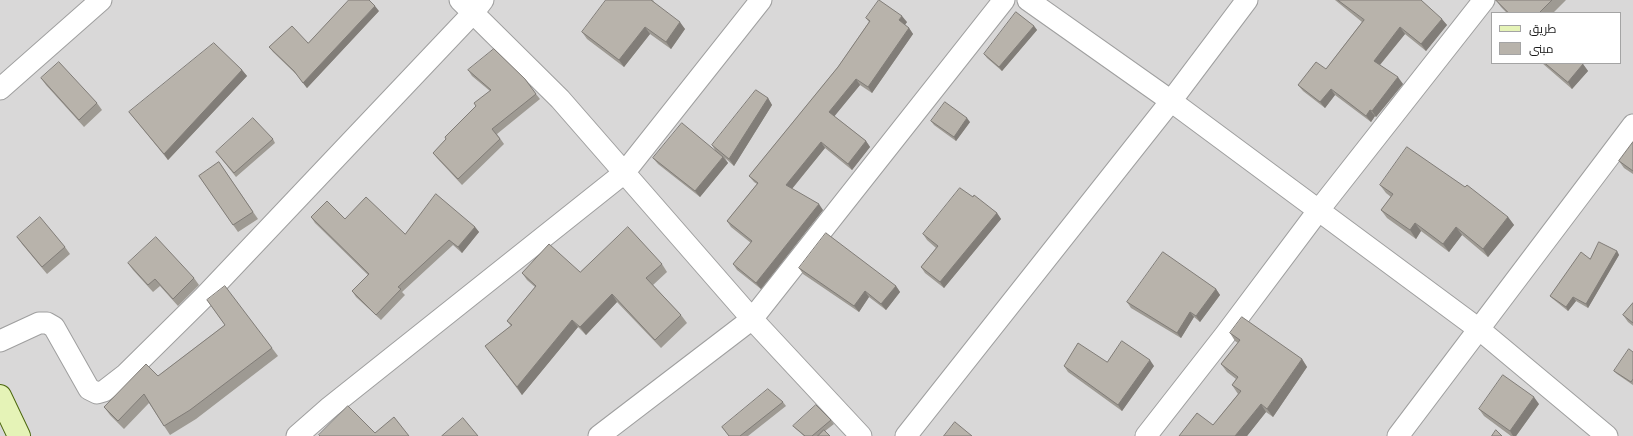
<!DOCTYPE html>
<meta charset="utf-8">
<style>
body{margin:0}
#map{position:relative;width:1633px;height:436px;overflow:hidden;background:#eceae1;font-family:"Public Sans",Cairo,sans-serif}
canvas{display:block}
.legend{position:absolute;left:1491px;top:12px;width:130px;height:52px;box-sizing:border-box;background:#fff;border:1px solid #a4a4a4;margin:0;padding:5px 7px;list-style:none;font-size:12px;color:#1b1b1b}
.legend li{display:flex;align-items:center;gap:8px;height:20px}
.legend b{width:20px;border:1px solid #a4a4a4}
</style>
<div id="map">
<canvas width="1633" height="436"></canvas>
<ul class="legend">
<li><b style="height:5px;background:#e5f3b7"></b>طريق</li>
<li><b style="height:11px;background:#b8b3ab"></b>مبنى</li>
</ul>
</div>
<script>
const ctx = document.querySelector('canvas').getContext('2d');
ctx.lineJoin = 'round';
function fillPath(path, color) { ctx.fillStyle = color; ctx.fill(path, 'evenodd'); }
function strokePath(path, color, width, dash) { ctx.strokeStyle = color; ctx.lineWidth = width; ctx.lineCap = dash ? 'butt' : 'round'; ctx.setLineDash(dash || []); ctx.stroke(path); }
fillPath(new Path2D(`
 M0,0H1633V436H0ZM1492,13H1620V63H1492Z`), '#d9d8d8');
const minor = new Path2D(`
 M460,0L560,99L752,319L861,436
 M1028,0L1171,101L1480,330L1607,436
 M0,89L101,0
 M0,341L39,323H47L54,327L89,389L97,393L104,391L126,374L204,297L473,13L483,0
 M297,436L330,407L624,173L761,0
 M599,436L752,319L1004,0
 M906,436L1171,101L1247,0
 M1146,436L1225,335L1318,211L1484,0
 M1398,436L1633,125`);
const secondary = new Path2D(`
 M0,396L19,436`);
strokePath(minor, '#9f9f9f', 23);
strokePath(secondary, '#4c670d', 24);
strokePath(minor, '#fff', 21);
strokePath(secondary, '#e5f3b7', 22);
fillPath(new Path2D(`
 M653,0L655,4L685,29L671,49L650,34L624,67L587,39L582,32Z
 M1335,0H1421L1447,25L1426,51L1405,34L1380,65L1403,84L1376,117L1375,116L1371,122L1335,95L1325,108L1303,91L1298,85L1326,69L1362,22Z
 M1496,0H1566L1553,13H1507L1501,7Z
 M379,11L307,88L298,76L273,52L269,47L308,43Z
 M866,18L907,22L905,25L909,28L913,34L872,93L860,85L834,116L866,141L870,147L852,170L825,148L792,189L823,210L761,289L737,270L733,264L751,243L731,227L727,221L757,184L754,182L749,176L838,67L869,22Z
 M1034,26L1037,30L1002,71L987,58L984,54Z
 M1542,63H1582L1588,71L1572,89Z
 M242,70L247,76L168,160L129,112Z
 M468,70L536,94L540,99L497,134L504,144L462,185L437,158L433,153L446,139L445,137L476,106L490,91L472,76Z
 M41,78L97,103L102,110L84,127L46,85Z
 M768,98L772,105L734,166L725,158L728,163L700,197L658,164L653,158L715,150L712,145Z
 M931,121L970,122L956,141L934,125Z
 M273,139L275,143L236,177L216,152Z
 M1633,142V174L1624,168L1619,161Z
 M219,162L258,219L238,232L199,176Z
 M1380,185L1508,217L1514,225L1488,257L1462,235L1449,252L1421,231L1416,239L1387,218L1381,210L1391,197L1386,193Z
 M973,197L997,213L1001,219L944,288L925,273L921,267L936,248L927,240L923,234Z
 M311,217L345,219L405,234L475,227L479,232L462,253L453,245L402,292L405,295L381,320L356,297L352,291L368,275L315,223Z
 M17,237L65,247L70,254L47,274L22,244Z
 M1617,251L1619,255L1588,308L1576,301L1568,311L1553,299L1550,296L1590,259Z
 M128,263L194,278L199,285L178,306L160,286L153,292L133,270Z
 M662,264L667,272L653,285L681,315L687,323L661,348L617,302L586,335L578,327L522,395L485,346L511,326L507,321L535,287L527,280L522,273L580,272Z
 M799,268L896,286L900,292L886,310L869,297L859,312L803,274Z
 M1216,289L1220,295L1200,322L1194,317L1181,338L1131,308L1127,302Z
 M207,300L272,348L278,356L196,419L170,435L149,403L124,429L110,415L104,407L158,376L225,325Z
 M1633,303V326L1628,322L1623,315Z
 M1230,333L1302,359L1307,367L1273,417L1266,412L1247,436H1179L1213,425L1238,394L1232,385L1236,379L1227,372L1221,364L1238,343L1235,341Z
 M1633,352V385L1617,374L1614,371Z
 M1107,362L1154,366L1122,411L1068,372L1064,366Z
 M783,402L786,406L748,436H729L722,427Z
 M1539,404L1516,436H1511L1484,416L1479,409Z
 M831,420L834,424L825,431L830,436H804L796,429L793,426Z`), '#9e9a93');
fillPath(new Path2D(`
 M375,6L379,11L307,88L303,83Z
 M902,16L907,22L904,26L899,20Z
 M1442,19L1447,25L1426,51L1421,44Z
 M680,22L685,29L671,49L666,42Z
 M1034,26L1037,30L1002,71L999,67Z
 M645,27L650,34L624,67L619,60Z
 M1400,27L1405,34L1378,67L1374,61Z
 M909,28L913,34L872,93L868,87Z
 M1583,64L1588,71L1572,89L1568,82Z
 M242,70L247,76L168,160L164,154Z
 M1398,77L1403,84L1376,117L1372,111Z
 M856,79L860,85L833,118L829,112Z
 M1331,89L1335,95L1325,108L1320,102Z
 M768,98L772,105L734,166L729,159Z
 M1370,110L1375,116L1371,122L1366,116Z
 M967,118L970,122L956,141L954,137Z
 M866,141L870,147L852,170L848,164Z
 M821,142L825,148L790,191L786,185Z
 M723,157L728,163L700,197L695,191Z
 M819,204L823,210L761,289L756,283Z
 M997,213L1001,219L944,288L940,282Z
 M1508,217L1514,225L1488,257L1483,249Z
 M1415,223L1421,231L1416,239L1410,230Z
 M475,227L479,232L462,253L458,247Z
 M1456,227L1462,235L1449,252L1443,244Z
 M1617,251L1619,255L1588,308L1586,304Z
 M896,286L900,292L886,310L881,304Z
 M1216,289L1220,295L1200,322L1196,316Z
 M865,291L869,297L859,312L854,306Z
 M612,294L617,302L586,335L580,327Z
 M1573,297L1576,301L1568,311L1566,307Z
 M1190,312L1194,317L1181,338L1177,333Z
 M572,320L578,327L522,395L517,387Z
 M1302,359L1307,367L1273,417L1267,409Z
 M1150,360L1154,366L1122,411L1118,405Z
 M1534,397L1539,404L1516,436H1513L1510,431Z
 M1261,404L1266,412L1247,436H1235Z`), '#817d78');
const building = new Path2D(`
 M349,0H369L375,6L303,83L294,71L269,47L292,26L308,43Z
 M606,0H651L680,22L666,42L645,27L619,60L582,32Z
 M879,0L902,16L899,20L909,28L868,87L856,79L829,112L866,141L848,164L821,142L786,185L819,204L756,283L733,264L752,241L727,221L758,183L749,176L838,67L870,21L866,18Z
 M1338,0H1421L1442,19L1421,44L1400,27L1374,61L1398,77L1372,111L1370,110L1366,116L1331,89L1320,102L1298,85L1316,62L1326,69L1364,20Z
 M1496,0H1552L1539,13H1509Z
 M1016,12L1034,26L999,67L984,54Z
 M214,43L242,70L164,154L129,112Z
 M494,49L525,79L536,94L492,129L500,139L458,179L433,153L446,139L445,137L476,106L474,103L491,90L468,70Z
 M59,62L97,103L79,120L41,78Z
 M1545,63H1582L1583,64L1568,82Z
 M756,90L768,98L729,159L712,145Z
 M945,102L967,118L954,137L931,121Z
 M253,118L273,139L234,173L216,152Z
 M682,123L723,157L695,191L653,158Z
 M1633,142V171L1619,161Z
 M1407,147L1465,187L1467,185L1508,217L1483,249L1456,227L1443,244L1415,223L1410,230L1381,210L1393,194L1380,185Z
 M219,162L253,212L233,225L199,176Z
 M960,188L973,197L974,195L997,213L940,282L921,267L938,246L923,234Z
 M436,194L475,227L458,247L449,240L398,287L401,289L376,315L352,291L369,274L311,217L327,201L345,219L366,197L405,234Z
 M40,217L65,247L42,267L17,237Z
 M628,227L662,264L646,278L681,315L655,340L612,294L580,327L572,320L517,387L485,346L512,325L507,321L536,286L522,273L549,244L580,272Z
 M826,233L896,286L881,304L865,291L854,306L799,268Z
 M156,237L194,278L173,299L155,279L148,285L128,263Z
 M1599,242L1617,251L1586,304L1573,297L1566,307L1550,296L1581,252L1590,259Z
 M1163,252L1216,289L1196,316L1190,312L1177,333L1127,302Z
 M225,286L272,348L190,410L164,426L144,394L118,421L104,407L146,364L158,376L225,325L207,300Z
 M1633,303V323L1623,315Z
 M1242,317L1302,359L1267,409L1261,404L1235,436H1179L1197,413L1213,425L1241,391L1232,385L1238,377L1221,364L1240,340L1230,333Z
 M1122,341L1150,360L1118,405L1064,366L1078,343L1107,362Z
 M1629,349L1633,352V379L1631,382L1614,371Z
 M1503,375L1534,397L1510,431L1479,409Z
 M768,389L783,402L740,436H729L722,427Z
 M816,405L831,420L812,436H805L793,426Z
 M348,406L375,433L394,417L409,436H320L319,435Z
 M463,418L478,436H442Z
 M955,422L972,436H944Z
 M824,430L830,436H818Z
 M1496,430L1502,436H1492Z`);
fillPath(building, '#b8b3ab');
strokePath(building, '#817d78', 1);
</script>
